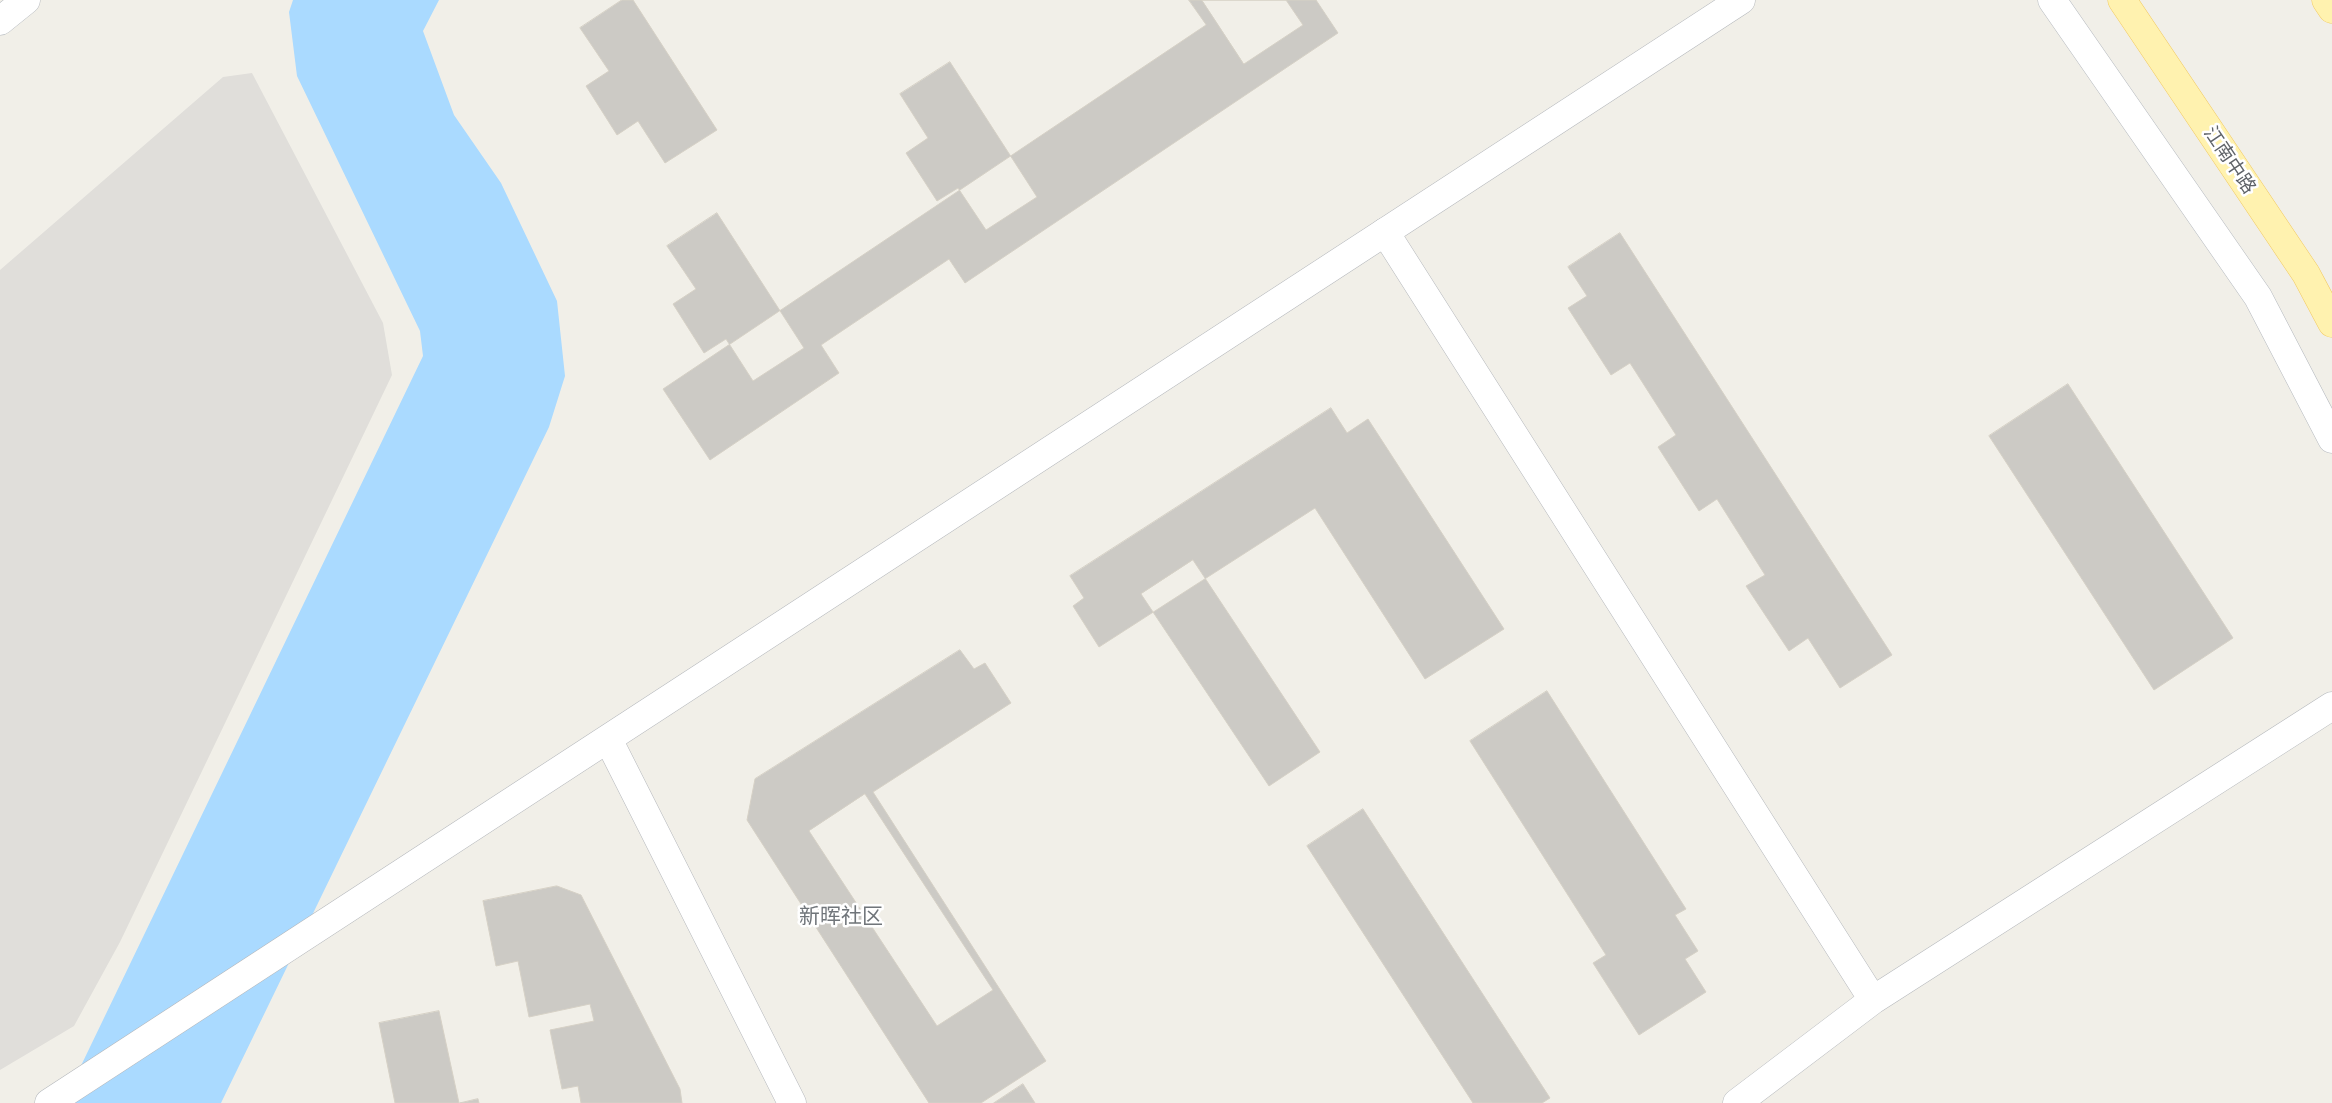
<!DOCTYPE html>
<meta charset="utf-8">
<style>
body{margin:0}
canvas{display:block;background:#f1efe8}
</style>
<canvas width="2332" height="1103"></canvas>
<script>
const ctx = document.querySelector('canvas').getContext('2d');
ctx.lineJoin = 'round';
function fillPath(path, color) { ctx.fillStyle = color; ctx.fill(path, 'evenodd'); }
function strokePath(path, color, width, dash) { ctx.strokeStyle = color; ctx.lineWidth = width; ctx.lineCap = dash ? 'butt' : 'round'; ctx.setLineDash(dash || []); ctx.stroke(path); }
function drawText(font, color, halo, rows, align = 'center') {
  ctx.font = font + ' "Exo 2","Noto Sans SC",sans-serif'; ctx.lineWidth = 5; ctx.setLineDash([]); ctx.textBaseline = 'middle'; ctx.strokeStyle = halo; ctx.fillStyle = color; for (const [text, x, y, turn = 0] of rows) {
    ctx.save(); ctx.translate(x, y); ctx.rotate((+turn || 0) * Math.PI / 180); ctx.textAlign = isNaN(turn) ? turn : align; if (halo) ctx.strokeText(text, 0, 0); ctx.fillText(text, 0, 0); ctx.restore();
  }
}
fillPath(new Path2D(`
 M252,73L383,323L392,375L120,942L74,1026L0,1070V270L223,77Z`), '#e0deda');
fillPath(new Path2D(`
 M293,0H439L423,31L454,115L501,183L557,301L565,376L549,427L221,1103H63L423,356L420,331L297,76L289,12Z`), '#aadaff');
const building = new Path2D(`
 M622,0H633L717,130L665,163L638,121L617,135L586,86L609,71L580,28Z
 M1189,0H1316L1338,33L965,283L949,259L821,345L839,373L710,460L663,389L1206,25Z
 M1202,0H1286L1303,25L1244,64Z
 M950,62L1037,197L986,230L958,188L937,201L906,153L928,138L900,94Z
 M717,213L804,348L753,381L726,339L704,353L673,304L696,289L667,246Z
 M1620,233L1892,655L1840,688L1808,638L1789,651L1746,586L1765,575L1717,499L1699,511L1658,447L1676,435L1630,363L1611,375L1568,308L1587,296L1568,267Z
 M2068,384L2233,638L2154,690L1989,436Z
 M1331,408L1347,433L1368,419L1504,629L1425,679L1315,508L1099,647L1073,606L1084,598L1070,576Z
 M1193,560L1320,752L1269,786L1141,594Z
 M960,650L974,669L985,663L1011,703L873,792L1046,1061L981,1103H929L747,820L755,779Z
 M1547,691L1686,909L1675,915L1698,951L1685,959L1706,992L1639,1035L1593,963L1606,955L1470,741Z
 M865,794L993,990L937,1026L809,831Z
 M1363,809L1550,1098L1542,1103H1473L1307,846Z
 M557,886L581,895L680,1089L682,1103H581L578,1086L562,1089L550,1030L594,1021L590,1004L529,1017L518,961L496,966L483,901Z
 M439,1011L459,1103H395L379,1023Z
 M1023,1084L1035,1103H994Z
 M478,1099L479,1103H460Z`);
fillPath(building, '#cccac5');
strokePath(building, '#d6d1c6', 1);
const minor = new Path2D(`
 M1385,232L1873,1000
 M1737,1103L1873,1000L2332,706`);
const tertiary = new Path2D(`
 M608,739L792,1103
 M49,1103L1741,0`);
const secondary = new Path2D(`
 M2052,0L2258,297L2332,439
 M0,21L26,0`);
const primary = new Path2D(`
 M2122,0L2306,274L2332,323
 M2326,0L2332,9`);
strokePath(minor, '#b5b8bc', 29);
strokePath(tertiary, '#b5b8bc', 29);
strokePath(secondary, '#b6babf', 29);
strokePath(primary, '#f2c960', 29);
strokePath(minor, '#fff', 28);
strokePath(tertiary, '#fff', 28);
strokePath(secondary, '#fff', 28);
strokePath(primary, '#fff2af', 28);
drawText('19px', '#5f6368', '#fff', [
 ["江南中路",2230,160,56]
]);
drawText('21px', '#70757a', '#fff', [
 ["新晖社区",841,916]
]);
</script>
